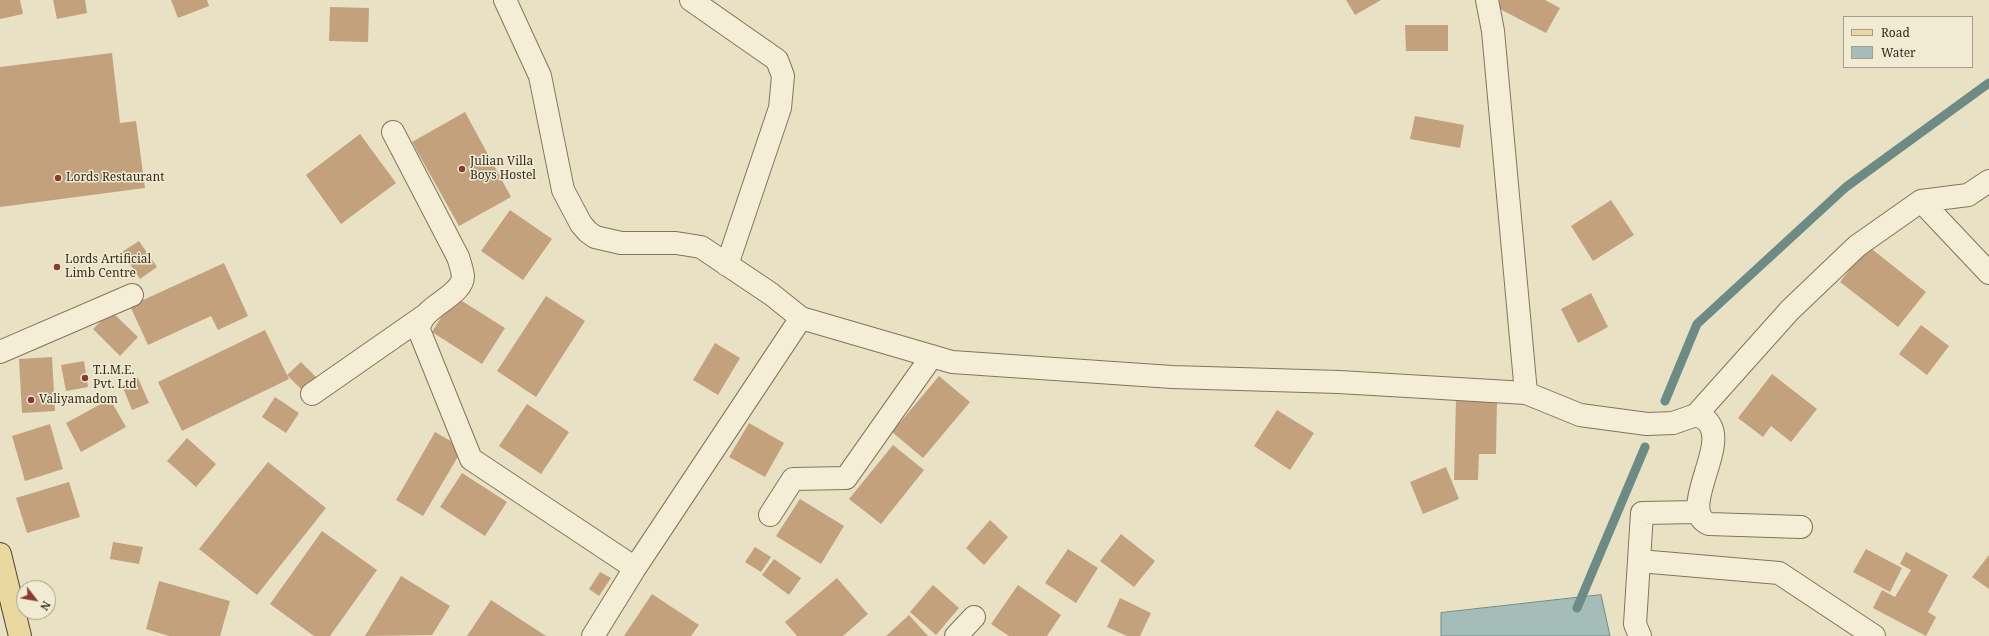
<!DOCTYPE html>
<style>
body{margin:0}
#map{position:relative;width:1989px;height:636px;overflow:hidden;background:#e9e1c4;font-family:"Noto Serif",serif}
canvas{display:block}
.legend{position:absolute;left:1843px;top:16px;width:130px;height:52px;box-sizing:border-box;background:#f2ebd3;border:1px solid #a69e8b;margin:0;padding:5px 7px;list-style:none;font-size:12px;color:#332b1f}
.legend li{display:flex;align-items:center;gap:8px;height:20px}
.legend b{width:20px;border:1px solid #a69e8b}
.north{position:absolute;left:16px;top:580px;width:40px;height:40px;box-sizing:border-box;background:#f2ebd3;border:1px solid #a69e8b;border-radius:50%;rotate:121deg;font-size:11px;font-weight:700;line-height:16px;text-align:center;color:#332b1f}
.north::after{content:'';display:block;margin:auto;width:14px;height:18px;background:#8b3932;clip-path:polygon(50% 0,100% 100%,50% 72%,0 100%)}
</style>
<div id="map">
<canvas width="1989" height="636"></canvas>
<ul class="legend">
<li><b style="height:5px;background:#e9d89f"></b>Road</li>
<li><b style="height:11px;background:#a5bdb8"></b>Water</li>
</ul>
<div class="north">N</div>
</div>
<script>
const ctx = document.querySelector('canvas').getContext('2d');
ctx.lineJoin = 'round';
function fillPath(path, color) { ctx.fillStyle = color; ctx.fill(path, 'evenodd'); }
function strokePath(path, color, width, dash) { ctx.strokeStyle = color; ctx.lineWidth = width; ctx.lineCap = dash ? 'butt' : 'round'; ctx.setLineDash(dash || []); ctx.stroke(path); }
function drawText(font, color, halo, rows, align = 'center') {
  ctx.font = font + ' "Noto Serif",serif'; ctx.lineWidth = 3; ctx.setLineDash([]); ctx.textBaseline = 'middle'; ctx.strokeStyle = halo; ctx.fillStyle = color; for (const [text, x, y, turn = 0] of rows) {
    ctx.save(); ctx.translate(x, y); ctx.rotate((+turn || 0) * Math.PI / 180); ctx.textAlign = isNaN(turn) ? turn : align; if (halo) ctx.strokeText(text, 0, 0); ctx.fillText(text, 0, 0); ctx.restore();
  }
}
const water = new Path2D(`
 M1601,595L1610,636H1441V613Z`);
fillPath(water, '#a5bdb8');
strokePath(water, '#6d8a85', 1);
strokePath(new Path2D(`
 M1665,401L1697,324L1846,187L1989,83
 M1577,608L1645,447`), '#6d8a85', 9);
fillPath(new Path2D(`
 M0,0H20L23,14L0,19Z
 M53,0H85L87,13L57,19Z
 M171,0H207L209,6L178,18Z
 M1346,0H1381L1355,15Z
 M1500,0H1545L1560,8L1546,33L1496,7Z
 M330,7L369,8L368,42L329,41Z
 M1405,25H1448V51H1406Z
 M112,53L120,123L136,121L145,188L0,207V67Z
 M465,112L511,197L459,226L412,142Z
 M1415,116L1464,125L1460,148L1410,139Z
 M360,134L396,183L341,224L306,175Z
 M1611,200L1634,235L1593,261L1571,226Z
 M510,210L552,239L523,280L481,251Z
 M139,241L157,267L140,279L122,252Z
 M1868,246L1926,292L1898,327L1840,282Z
 M224,263L248,316L218,330L211,316L148,345L130,306Z
 M1591,293L1608,327L1578,343L1561,309Z
 M454,296L505,328L482,364L432,332Z
 M546,296L585,321L536,397L497,371Z
 M111,311L138,337L120,356L93,329Z
 M1921,325L1949,346L1927,375L1899,354Z
 M265,330L289,379L182,431L158,382Z
 M715,343L740,358L718,395L693,380Z
 M52,357L55,411L22,413L19,359Z
 M84,361L88,387L66,391L61,365Z
 M301,362L319,380L305,393L287,375Z
 M1772,374L1817,409L1791,442L1771,426L1763,437L1738,418Z
 M939,376L970,402L923,458L892,432Z
 M138,378L149,403L132,410L122,385Z
 M275,397L299,413L286,433L262,417Z
 M1456,398L1497,399L1496,454H1479L1478,480H1454Z
 M110,399L126,427L81,452L66,423Z
 M527,404L569,432L541,474L499,446Z
 M1277,410L1314,433L1290,470L1254,446Z
 M749,423L784,443L765,477L729,457Z
 M50,424L63,469L25,481L12,436Z
 M435,432L463,448L423,516L396,500Z
 M187,438L216,464L196,487L167,461Z
 M893,445L924,470L881,524L849,499Z
 M268,462L326,508L257,595L199,549Z
 M1446,467L1459,499L1423,514L1410,482Z
 M462,473L507,502L485,536L440,507Z
 M69,482L80,517L27,533L16,498Z
 M800,499L844,526L821,564L776,536Z
 M990,520L1008,537L984,565L966,548Z
 M322,531L377,570L330,636H314L270,604Z
 M1121,534L1155,561L1134,587L1100,561Z
 M113,542L143,547L139,564L110,559Z
 M755,547L771,557L761,572L745,562Z
 M1068,549L1098,568L1076,603L1045,583Z
 M1866,549L1902,568L1890,592L1853,572Z
 M1906,552L1948,575L1928,612L1936,617L1926,636L1873,608L1882,590L1895,597L1911,570L1900,564Z
 M1989,555V589L1972,577Z
 M774,559L801,578L789,595L762,575Z
 M600,572L611,578L599,596L589,589Z
 M401,576L450,606L432,635L365,636Z
 M837,578L868,614L843,636H797L785,622Z
 M159,581L230,601L220,636H169L146,629Z
 M933,585L959,608L936,635L910,612Z
 M1018,585L1061,615L1047,636H1009L991,624Z
 M652,594L699,625L691,636H624Z
 M1120,598L1151,613L1140,636H1127L1107,627Z
 M491,600L546,636H467Z
 M909,615L928,636H886Z`), '#c4a17d');
const minor = new Path2D(`
 M505,0L540,76L563,190L581,224L588,232L595,237L621,243H676L701,247L771,294L801,318
 M691,0L777,60L783,76L780,108L727,265
 M1487,0L1493,31L1526,393
 M393,132L458,257C460,263 462,269 463,276C463,297 420,306 419,330L471,459L635,568L593,636
 M1921,201L1989,273
 M0,352L132,295
 M312,394L424,316
 M1696,415C1701,417 1707,419 1710,425C1726,450 1678,511 1709,524L1801,527
 M770,515L793,479L846,478L932,356
 M1639,561L1779,573L1874,636
 M635,568L801,318L952,362L1172,377L1339,382L1526,393L1580,415L1647,424L1673,423L1696,415L1790,310L1857,246L1921,201L1968,195L1989,181
 M956,636L974,617
 M1640,636L1635,624L1642,513L1698,512`);
const major = new Path2D(`
 M0,554L20,636`);
strokePath(minor, '#82745c', 24);
strokePath(major, '#504230', 24);
strokePath(minor, '#f5eed6', 22);
strokePath(major, '#e9d89f', 22);
for (const [x, y, r, color] of [
 [462,169,4,"#8b3932"],
 [58,178,4,"#8b3932"],
 [57,267,4,"#8b3932"],
 [85,378,4,"#8b3932"],
 [31,400,4,"#8b3932"]
]) { const dot = new Path2D(); dot.arc(x, y, r, 0, 2 * Math.PI); ctx.fillStyle = color; ctx.fill(dot); strokePath(dot, '#f2ebd3', 1.5); }
drawText('12px', '#332b1f', '#f2ebd3', [
 ["Julian Villa",470,162],
 ["Boys Hostel",470,176],
 ["Lords Restaurant",66,178],
 ["Lords Artificial",65,260],
 ["Limb Centre",65,274],
 ["T.I.M.E.",93,371],
 ["Pvt. Ltd",93,385],
 ["Valiyamadom",39,400]
], 'left');
</script>
